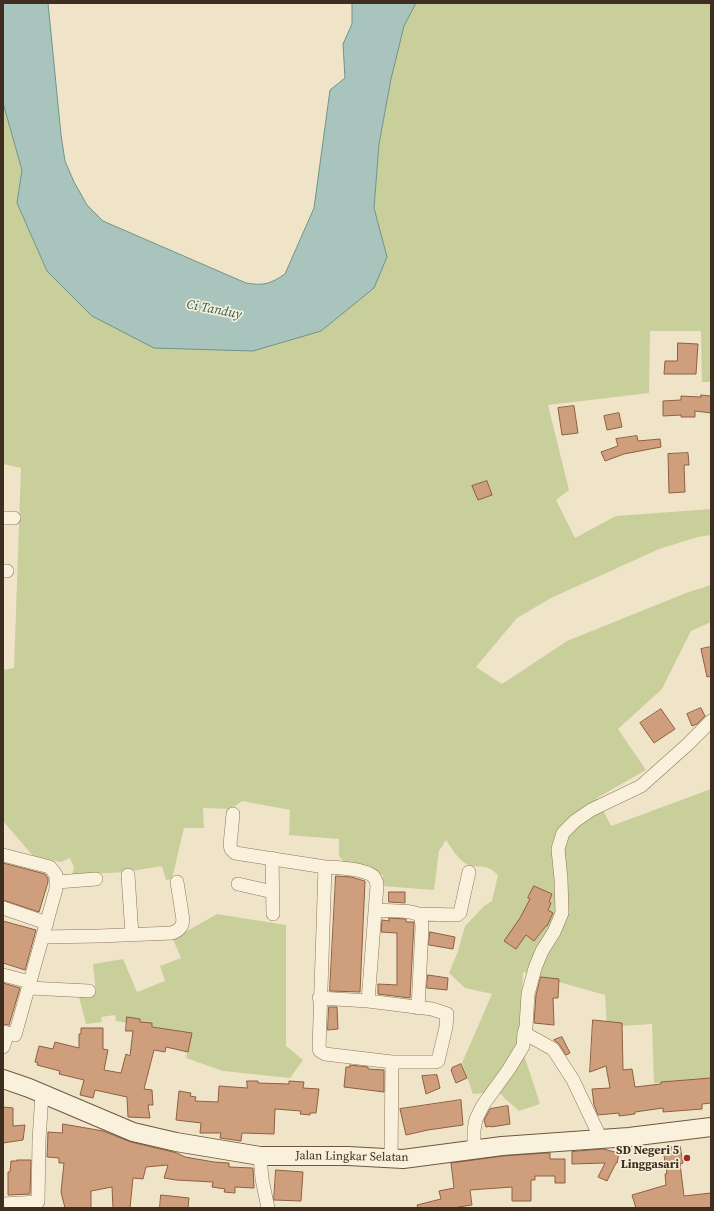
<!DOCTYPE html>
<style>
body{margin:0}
#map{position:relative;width:714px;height:1211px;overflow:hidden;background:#f0e4c8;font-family:"Source Serif 4",serif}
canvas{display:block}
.frame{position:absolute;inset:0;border:4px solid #3d2e20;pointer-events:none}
</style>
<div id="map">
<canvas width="714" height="1211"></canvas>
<div class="frame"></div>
</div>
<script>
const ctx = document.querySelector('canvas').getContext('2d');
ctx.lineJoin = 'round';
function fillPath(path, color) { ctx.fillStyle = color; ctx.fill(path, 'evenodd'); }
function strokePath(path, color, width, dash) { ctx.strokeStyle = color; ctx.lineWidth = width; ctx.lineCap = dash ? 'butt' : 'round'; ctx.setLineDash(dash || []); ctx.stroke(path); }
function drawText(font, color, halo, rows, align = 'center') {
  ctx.font = font + ' "Source Serif 4",serif'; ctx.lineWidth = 3.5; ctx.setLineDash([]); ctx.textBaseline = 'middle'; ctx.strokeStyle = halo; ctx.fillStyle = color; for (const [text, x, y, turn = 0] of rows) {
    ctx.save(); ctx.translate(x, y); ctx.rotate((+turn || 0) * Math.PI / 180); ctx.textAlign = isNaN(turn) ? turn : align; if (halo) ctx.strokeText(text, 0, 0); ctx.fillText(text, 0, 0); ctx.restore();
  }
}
fillPath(new Path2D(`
 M416,3H711V382H702L701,331H650L649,393L548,405L569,490L556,500L575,538L616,516L711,509V535L698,537L659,549L551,598L517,618L476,667L502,684L567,641L686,593L711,585V622L691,631L662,689L618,729L646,770L597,798L611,826L711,789V1083H654L652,1024L607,1027L605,995L523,972L521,1026L525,1058L540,1104L519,1111L498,1092L473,1094L462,1063L492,994L465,988L449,973L458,951L465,926L484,906L492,901L498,875C485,863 484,869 469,865C459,862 452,848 446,840L439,851L434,890L381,886L383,875L346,865L339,856V839L289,835L290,810L242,801L231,809L203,808L204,828H184L172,879L166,880L162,866L126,872L72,875L74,867L70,858L61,862L33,856L3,821V670L14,668L21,468L3,464V103L22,170L17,203L47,271L154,348L387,257L374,208L379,144L391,79L404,26Z
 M217,914L286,925V1046L303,1060L290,1078L223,1071L186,1058L191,1033L116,1021L115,1015L101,1017L102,1022L86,1024L79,997L96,993L93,964L123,959L137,992L165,981L160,966L181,958L173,939Z`), '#c9cf9b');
const water = new Path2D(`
 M3,3H48L61,135L65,161L74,182L87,205L103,221L246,283C264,286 270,284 285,274L314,208L330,90L345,78L343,44L352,24V3H416L404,26L391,79L379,144L374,208L387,257L374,288L321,331L253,351L154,348L92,316L47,271L17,203L22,170L3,103Z`);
fillPath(water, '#a9c4bc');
strokePath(water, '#6f938a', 1);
const building = new Path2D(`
 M678,343L698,344L696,374H664L665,361H677Z
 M701,395L711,396V413L695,411V417H681V415L663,416V401L681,400V396L701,397Z
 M574,406L578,433L562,435L558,408Z
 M619,413L622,427L607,430L604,416Z
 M637,436L638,441L660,439L661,447L624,454L605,461L601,452L618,446L616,439Z
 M688,453L689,465H684L685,492L669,493L668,454Z
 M487,481L492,495L478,500L472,486Z
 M711,647V676L707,677L701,649Z
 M701,708L705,716L697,724L692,726L687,714Z
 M661,709L675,729L654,743L640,723Z
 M3,863L45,874L48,878V882L39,912L3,900Z
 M336,876L351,877L365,881L360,992L330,991Z
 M534,886L552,894L549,902L551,903L548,910L553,913L547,926H546L534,941L526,935L516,949L504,941L520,918L530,899L528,898Z
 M389,892H405V903L389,902Z
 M389,918L406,919V922H414L410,998L378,994V984L397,985V933L381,932L382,920L389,921Z
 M3,921L36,930L25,970L3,963Z
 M430,932L455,937L453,949L429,945Z
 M428,975L448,978L447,990L427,988Z
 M541,977L559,979L558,998H553L554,1025L534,1023L536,995Z
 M3,983L20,988L9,1025L3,1024Z
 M329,1007H337L338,1029L328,1030Z
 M127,1017L140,1019V1022L152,1023V1027L192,1033L188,1052L166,1047L165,1052L154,1050L144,1089L152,1090L153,1105H148L150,1118L128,1117L127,1097L95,1090L93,1098L80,1095L84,1080L59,1074L60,1071L37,1065L38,1063L35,1062L39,1046L53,1049L55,1042L79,1048V1034H81V1028H103V1049L108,1050L104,1070L121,1073L126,1054L130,1056L133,1031H126Z
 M593,1020L622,1023L623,1070L632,1069L635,1087L661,1084V1082L711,1078V1103L702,1104V1109L663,1112V1108L635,1112V1114L619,1116V1113L598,1115L594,1105L592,1089L610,1088L606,1066L590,1072Z
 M562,1037L570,1053L566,1055L559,1044L554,1040Z
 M461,1064L467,1078L456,1083L451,1070L452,1069V1068Z
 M350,1065L368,1067V1069L384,1070V1092L344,1087L346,1067H350Z
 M437,1075L440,1088L426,1094L422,1076Z
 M247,1081H258V1083L289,1084V1081L304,1082L303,1088L319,1089L316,1113H310V1115L300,1114L301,1111L275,1109L274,1134L242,1133L241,1141L220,1138L221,1133H200L201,1123L176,1120L179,1091L191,1093L190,1096L196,1097L195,1101L218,1102L219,1086L247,1088Z
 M461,1100L463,1125L428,1130L406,1135L400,1109Z
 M508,1106L510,1124L491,1127V1126L486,1127L484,1120L490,1109Z
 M3,1107L13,1108V1126L25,1125L23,1140L3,1143Z
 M63,1124L103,1131L131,1142L177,1153L185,1157L214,1162L229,1163V1167L253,1168L254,1188L235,1187V1193L224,1192L225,1189L212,1187L213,1182L176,1180L164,1178L168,1165L146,1167L143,1179L133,1178L130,1208H113L112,1187L91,1191V1208H65L61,1192L64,1163H59V1158L47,1157L48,1132L62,1133Z
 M680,1146L683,1163L680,1164L684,1196L711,1193V1208H636L632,1195L666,1185L665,1174H667L663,1149Z
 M603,1149L619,1153L617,1163H616L607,1181L598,1177L605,1163L572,1164V1152Z
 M546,1153H550V1159H565V1183H555V1176H535V1180H531V1201H512V1187L470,1190L472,1205L458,1207V1208H418L417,1205L441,1199L439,1191L454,1188L451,1163L503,1156Z
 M17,1160H31L30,1194L8,1195V1172H10L11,1161H17Z
 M276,1170L303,1172L301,1201L274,1200Z
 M161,1195L189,1198L188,1208H160Z`);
fillPath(building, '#cf9f7d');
strokePath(building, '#8d5f41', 1);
const street = new Path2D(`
 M3,518H14
 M3,571H7
 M233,814L230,845L231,849L235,853L325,867L319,1049L320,1051L325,1054L392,1062L391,1159
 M3,855L50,867L56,875V889L15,1035L3,1032
 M272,858L273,914
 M325,867C335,867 367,869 374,877C376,880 377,883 377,886L368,1001
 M128,875L132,935
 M57,882L96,879
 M238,884L273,892
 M3,908L47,923
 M375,910C386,911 413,909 421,916L422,927L418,1008
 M419,914L457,915L460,913L469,872
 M43,937L99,936L172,933C179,930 182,928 183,920L177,882
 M3,975L30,982
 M29,988L89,991
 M319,998L368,1001L432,1009L447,1014L446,1027L438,1061L435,1062H392
 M3,1047L8,1033
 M601,1139L573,1080L553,1049L524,1033L526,1027L528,994L535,968L542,951L554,932L562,913L561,879L558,849L563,833L575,821L591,810L641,786L687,745L711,721
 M474,1150V1130L476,1119L483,1105L509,1069L523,1046L524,1033
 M260,1156L262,1179L268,1208
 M3,1204L38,1202L39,1140L42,1094`);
const secondary = new Path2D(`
 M3,1079L29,1088L133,1132L176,1142L260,1156H348L403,1159L502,1146L629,1137L711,1127`);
strokePath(street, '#8d765c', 14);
strokePath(secondary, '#6f573f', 20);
strokePath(street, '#faf1dc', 13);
strokePath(secondary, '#faf1dc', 18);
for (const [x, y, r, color] of [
 [687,1158,4,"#9e2a2b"]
]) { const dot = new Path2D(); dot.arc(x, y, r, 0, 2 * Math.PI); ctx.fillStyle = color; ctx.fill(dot); strokePath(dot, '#f7eed8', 1.5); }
drawText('bold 12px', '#3d2e20', '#f7eed8', [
 ["SD Negeri 5",679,1151],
 ["Linggasari",679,1165]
], 'right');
drawText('12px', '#3d2e20', '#f7eed8', [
 ["Jalan Lingkar Selatan",352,1157,1]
]);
drawText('italic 13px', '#2f5d5a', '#f7eed8', [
 ["Ci Tanduy",214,310,11]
]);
</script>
